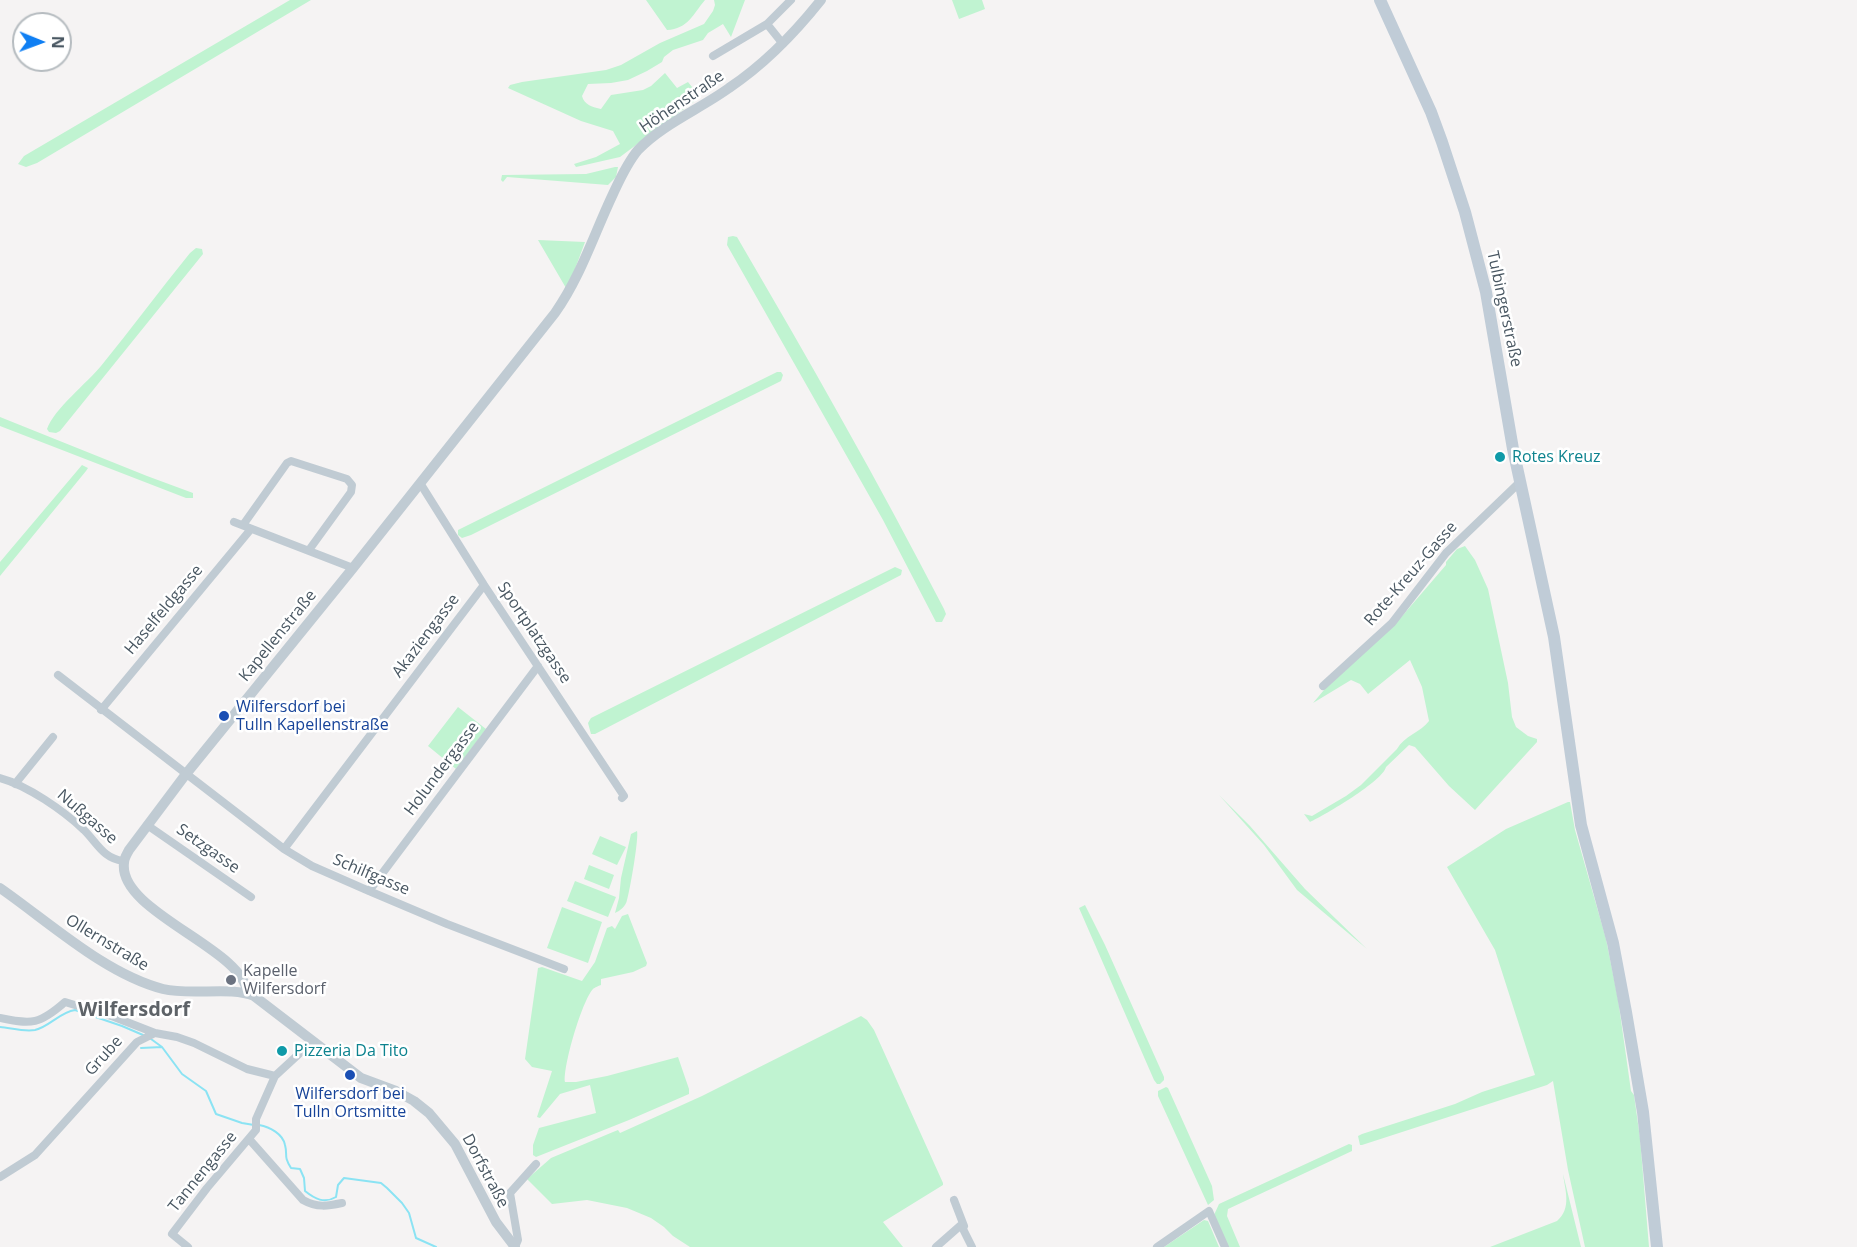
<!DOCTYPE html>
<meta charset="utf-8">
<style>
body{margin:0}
#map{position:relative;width:1857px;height:1247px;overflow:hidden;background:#f5f3f3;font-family:"Open Sans",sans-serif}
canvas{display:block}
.north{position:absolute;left:12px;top:12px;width:60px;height:60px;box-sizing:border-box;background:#fff;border:2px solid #b6bcc0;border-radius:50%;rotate:91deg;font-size:16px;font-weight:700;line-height:24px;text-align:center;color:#495762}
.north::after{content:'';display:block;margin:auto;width:21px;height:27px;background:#0f7ff3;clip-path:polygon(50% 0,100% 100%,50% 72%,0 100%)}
</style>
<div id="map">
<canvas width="1857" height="1247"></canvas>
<div class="north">N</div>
</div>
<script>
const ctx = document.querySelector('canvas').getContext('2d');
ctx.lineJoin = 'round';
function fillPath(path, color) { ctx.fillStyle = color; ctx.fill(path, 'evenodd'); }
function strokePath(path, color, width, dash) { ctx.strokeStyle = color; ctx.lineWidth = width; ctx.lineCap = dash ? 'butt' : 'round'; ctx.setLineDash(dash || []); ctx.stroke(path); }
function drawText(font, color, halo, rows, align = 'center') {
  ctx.font = font + ' "Open Sans",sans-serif'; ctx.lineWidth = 5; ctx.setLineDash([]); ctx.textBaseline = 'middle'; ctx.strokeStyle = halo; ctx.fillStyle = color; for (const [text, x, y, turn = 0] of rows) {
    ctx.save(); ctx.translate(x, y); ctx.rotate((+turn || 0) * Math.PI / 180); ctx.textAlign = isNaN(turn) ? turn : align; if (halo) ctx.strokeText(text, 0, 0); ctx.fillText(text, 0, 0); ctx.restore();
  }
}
fillPath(new Path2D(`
 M290,0H311L37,163L26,167L18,164L24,156Z
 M646,0H705C693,14 688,29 667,30Z
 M714,0H745L731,37L723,24L708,33L703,40L673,50L664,57L662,62L647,71L628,80L611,83L588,84L582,96C584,105 593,107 601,109L611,95L643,90L651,86L665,73L677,88L688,82L700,97L620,157L576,167L574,164L596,157L620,144L613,131L581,121L508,88L510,85L522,82L606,70L621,65L660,43L704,24L713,11L715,5Z
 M952,0H982L985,9L959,19Z
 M615,167H618L616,177L608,185L507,177L503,182L501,180L502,175L586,174Z
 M733,236L737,237C809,360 879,483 944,609L946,614L942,622H936L883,520L727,245L728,237Z
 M538,240L585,242L571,280L566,288Z
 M196,248L202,249L203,254L60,431L56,433L49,432L47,429C54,409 87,383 101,366C131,329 160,290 190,253Z
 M777,372H781L783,375L781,381L471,535L462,538L458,535V530Z
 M0,417L147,476L193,493V498H186L0,426Z
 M82,465L88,468L86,471L0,576V562Z
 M1465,546L1475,560L1488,589L1508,683L1512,717L1516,727L1528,736L1537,739V742L1475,810L1449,786L1415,747L1409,745L1386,767C1383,781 1325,815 1310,822L1304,814L1312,816L1346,796L1361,785L1397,749C1404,736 1421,732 1429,721L1422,687L1410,660L1368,694L1360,684L1351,680L1313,703L1324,690L1397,622L1446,565V562L1457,549Z
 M895,567L902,570L901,575L595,734H591L588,723L591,718Z
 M458,707L486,729L456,769L428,746Z
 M1219,795L1250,826L1305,889L1367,949L1297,890L1264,845Z
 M1568,802H1570L1575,830L1606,939L1618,999L1631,1091L1634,1095L1640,1138L1649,1247H1585L1568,1170L1553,1081L1547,1085L1362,1145H1360L1358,1136L1362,1134L1455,1104L1482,1092L1535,1075L1495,950L1447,867L1506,829Z
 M637,831C639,838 630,890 627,900C626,906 620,911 615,913L619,898L621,878L631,834Z
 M600,836L626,847L617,865L592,854Z
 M589,865L614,875L609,889L584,879Z
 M575,881L616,897L608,917L567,901Z
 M1085,905L1105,945L1164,1077V1080L1160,1084H1157L1154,1080L1079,908Z
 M562,907L602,922L588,963L547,948Z
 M628,914L647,963L646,966L633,972L601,979V985C600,985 594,988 593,989C582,1001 563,1066 565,1082H576L607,1076L678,1057L689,1089V1094L629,1120L536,1157L533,1155V1145L539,1128L596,1113L590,1085L560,1094L540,1118L537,1117L552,1071L532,1067L525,1059L538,968L542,967L582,981L595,962L607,928L612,926L615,929L622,916Z
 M861,1016L867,1020L874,1030L943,1183V1185L883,1222L903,1247H690L673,1236L664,1227L651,1218L627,1208L587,1200L552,1204L527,1179L551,1158L613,1132L618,1130L620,1133L702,1096Z
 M1166,1087L1168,1088L1212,1186L1214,1200L1208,1205L1158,1096V1091Z
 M1349,1144L1352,1145V1151L1228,1209L1227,1216L1240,1247H1228L1214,1215L1219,1204Z
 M1563,1174L1581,1247H1490L1557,1221C1572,1208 1565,1190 1563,1174Z
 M1204,1220L1208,1221L1219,1247H1164Z`), '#c0f3d1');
strokePath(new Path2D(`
 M0,1027C11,1028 24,1032 35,1030C49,1027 60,1012 75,1010L122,1026L143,1035
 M151,1039L162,1047L182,1074L206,1091L216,1114L242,1123L254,1125
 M141,1048L162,1047
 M259,1125C270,1127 283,1134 285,1145C288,1156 283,1155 291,1168L300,1169L304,1178L305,1191C315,1199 324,1204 336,1197L338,1185L344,1178L381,1183L387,1188L402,1203L409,1213L416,1238L436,1247`), '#8be3f3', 2);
strokePath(new Path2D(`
 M767,24L783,44
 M713,56L767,24L791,0
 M420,483L484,585L624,796L622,798
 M234,522L353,568
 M243,525L287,463L291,461L347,479L352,485L351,492L309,550
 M58,675L284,849L312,866L369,891L447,924L564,969
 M1323,686L1392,623L1446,553L1521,481
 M101,710L251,529
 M0,778C27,785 64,811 84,830C98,844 103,858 123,861
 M15,784L53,737
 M147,825L251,897
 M284,849L484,585
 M369,891L538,666
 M0,1018C32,1025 40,1024 65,1002L114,1017L155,1033
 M249,1139L303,1200C317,1208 328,1206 342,1203
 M0,1177L35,1155L137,1042L155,1033L177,1037L194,1043L247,1069L275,1076L313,1041
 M954,1200L964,1226L961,1225L972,1247
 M188,1247L172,1234L207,1188L256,1130V1119L275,1076
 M515,1247L518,1240L510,1193L536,1164
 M936,1247L961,1225
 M1157,1247L1209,1211L1225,1247`), '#c0cbd3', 8);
strokePath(new Path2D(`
 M0,888C49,922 105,974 163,989C192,996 230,986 254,996L361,1078L396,1091L414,1101L429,1113L455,1144L496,1222L515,1247
 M247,993C245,949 118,912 124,863C124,858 127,854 129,850L186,774L353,568L555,313C581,276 594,234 613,194C620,179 627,163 638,150C663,124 700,109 729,88C765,64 794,34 821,0`), '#c0cbd3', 10);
strokePath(new Path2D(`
 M1380,0L1431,112L1442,142L1465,212L1486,292L1513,449L1554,637L1581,825L1613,943L1626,1012L1643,1112L1657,1247`), '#c0ccd7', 12);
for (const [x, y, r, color] of [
 [1500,457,6,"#0f9aa8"],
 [224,716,6,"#1a4fb4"],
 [231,980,6,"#6b7280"],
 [282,1051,6,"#0f9aa8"],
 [350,1075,6,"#1a4fb4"]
]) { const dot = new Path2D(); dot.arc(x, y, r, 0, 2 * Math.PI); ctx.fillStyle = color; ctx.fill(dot); strokePath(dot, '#fff', 2); }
drawText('16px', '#495762', '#fff', [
 ["Höhenstraße",682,102,-34],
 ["Tulbingerstraße",1504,309,78],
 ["Rote-Kreuz-Gasse",1411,574,-49],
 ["Haselfeldgasse",164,610,-50],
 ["Sportplatzgasse",534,633,56],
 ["Kapellenstraße",278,636,-51],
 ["Akaziengasse",426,636,-53],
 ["Holundergasse",442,769,-53],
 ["Nußgasse",87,817,41],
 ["Setzgasse",208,849,35],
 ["Schilfgasse",371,875,23],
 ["Ollernstraße",107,943,31],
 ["Grube",104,1056,-48],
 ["Dorfstraße",485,1171,62],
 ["Tannengasse",203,1172,-51]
]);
drawText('16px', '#0d838f', '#fff', [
 ["Rotes Kreuz",1512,457],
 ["Pizzeria Da Tito",294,1051]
], 'left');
drawText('16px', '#164399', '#fff', [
 ["Wilfersdorf bei",236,707],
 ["Tulln Kapellenstraße",236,725],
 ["Wilfersdorf bei",350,1094,"center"],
 ["Tulln Ortsmitte",350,1112,"center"]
], 'left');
drawText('16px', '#5b616d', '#fff', [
 ["Kapelle",243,971],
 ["Wilfersdorf",243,989]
], 'left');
drawText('bold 20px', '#5e6368', '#fff', [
 ["Wilfersdorf",134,1010]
]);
</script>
